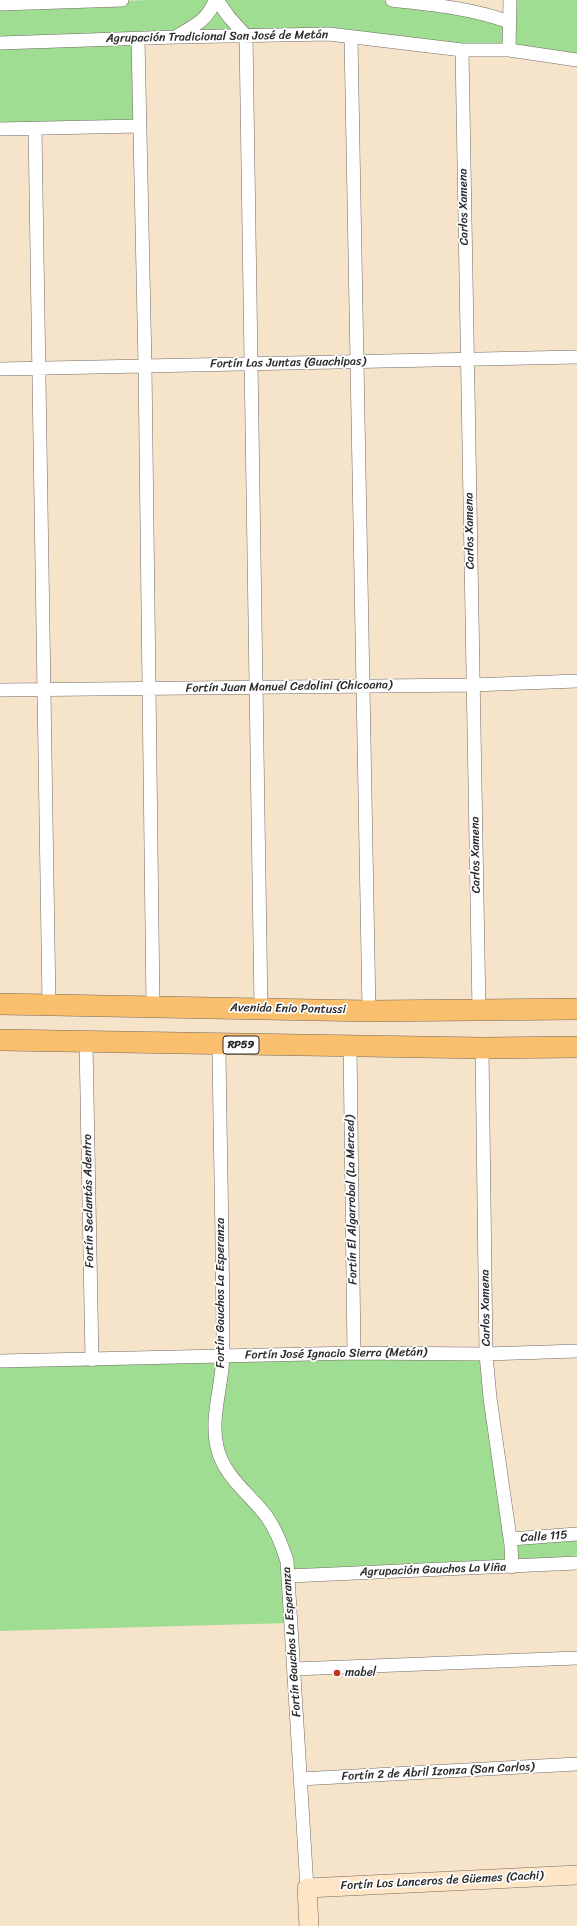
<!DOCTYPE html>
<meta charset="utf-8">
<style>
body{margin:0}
canvas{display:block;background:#f5e3ca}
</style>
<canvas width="577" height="1926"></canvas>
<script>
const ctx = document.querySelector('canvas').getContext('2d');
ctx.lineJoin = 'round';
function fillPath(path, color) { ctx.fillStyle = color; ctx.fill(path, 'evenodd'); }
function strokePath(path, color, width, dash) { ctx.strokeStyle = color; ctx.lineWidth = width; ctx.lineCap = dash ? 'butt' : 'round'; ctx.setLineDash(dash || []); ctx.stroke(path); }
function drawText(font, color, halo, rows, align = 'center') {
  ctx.font = font + ' Sriracha,sans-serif'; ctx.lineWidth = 3.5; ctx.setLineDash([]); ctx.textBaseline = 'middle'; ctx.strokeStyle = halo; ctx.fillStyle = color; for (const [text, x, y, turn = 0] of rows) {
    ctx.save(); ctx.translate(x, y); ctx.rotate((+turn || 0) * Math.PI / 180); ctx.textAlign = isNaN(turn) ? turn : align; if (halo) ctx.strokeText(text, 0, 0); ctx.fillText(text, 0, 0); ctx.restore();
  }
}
fillPath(new Path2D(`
 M152,0H380L473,11L509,22L510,0H577V59L329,34L0,43V4Z
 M135,42L137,123L0,126V46Z
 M485,1356L507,1539L577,1535V1561L287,1577L289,1623L0,1631V1363Z`), '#9edd92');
const street = new Path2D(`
 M217,0L229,17L246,36L261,1008
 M392,0C432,5 472,8 509,22
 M0,4L122,0
 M177,36C194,26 209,19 215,0
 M351,38L369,1011
 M138,39L145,366L153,1007
 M0,43L176,37L329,34L462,50H509L577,60
 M462,50L479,1011
 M509,50L510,0
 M35,128L49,1005
 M0,129L140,126
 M0,369L577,357
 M0,690L472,685L577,681
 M86,1042L92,1360
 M219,1045C220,1148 223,1251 223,1353C223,1384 210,1416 217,1447C224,1477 249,1493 267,1517C277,1531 282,1545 287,1561L307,1888
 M350,1046L354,1353
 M482,1048L486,1354L490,1398L511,1545L512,1567
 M0,1361L354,1353L486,1354L577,1351
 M511,1539L577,1534
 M289,1576L577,1563
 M294,1669L577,1658
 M300,1779L577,1764`);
const secondary = new Path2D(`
 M309,1926L307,1888L577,1875`);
const primary = new Path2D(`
 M0,1004L369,1011L577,1009
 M0,1040L482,1048L577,1047`);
strokePath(street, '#726b63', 14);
strokePath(secondary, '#726b63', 20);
strokePath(primary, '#726b63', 22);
strokePath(street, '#fff', 13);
strokePath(secondary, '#fde5c5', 19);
strokePath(primary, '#f9bf6d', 21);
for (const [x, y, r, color] of [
 [337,1673,4,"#c8321e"]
]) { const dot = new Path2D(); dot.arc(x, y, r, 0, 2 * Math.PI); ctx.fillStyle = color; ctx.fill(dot); strokePath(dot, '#fff', 1.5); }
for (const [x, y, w] of [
 [241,1045,36]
]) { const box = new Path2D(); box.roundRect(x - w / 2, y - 9, w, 18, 3); ctx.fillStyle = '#fff'; ctx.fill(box); strokePath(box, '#2b2b2b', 1); }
drawText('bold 11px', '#2b2b2b', null, [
 ["RP59",241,1045]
]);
drawText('12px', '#2b2b2b', '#fff', [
 ["Agrupación Tradicional San José de Metán",217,37,-1],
 ["Carlos Xamena",464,207,-91],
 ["Fortín Las Juntas (Guachipas)",288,363,-1],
 ["Carlos Xamena",470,531,-91],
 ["Fortín Juan Manuel Cedolini (Chicoana)",289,687,-1],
 ["Carlos Xamena",476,855,-91],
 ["Avenida Enio Pontussi",288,1009,1],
 ["Fortín El Algarrobal (La Merced)",352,1200,-91],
 ["Fortín Seclantás Adentro",89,1201,-91],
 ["Fortín Gauchos La Esperanza",221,1293,-90],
 ["Carlos Xamena",486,1308,-91],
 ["Fortín José Ignacio Sierra (Metán)",336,1354,-1],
 ["Calle 115",544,1537,-4],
 ["Agrupación Gauchos La Viña",433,1570,-2],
 ["Fortín Gauchos La Esperanza",292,1642,-94],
 ["Fortín 2 de Abril Izonza (San Carlos)",438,1772,-3],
 ["Fortín Los Lanceros de Güemes (Cachi)",442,1881,-3]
]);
drawText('12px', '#2b2b2b', '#fff', [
 ["mabel",345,1673]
], 'left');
</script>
